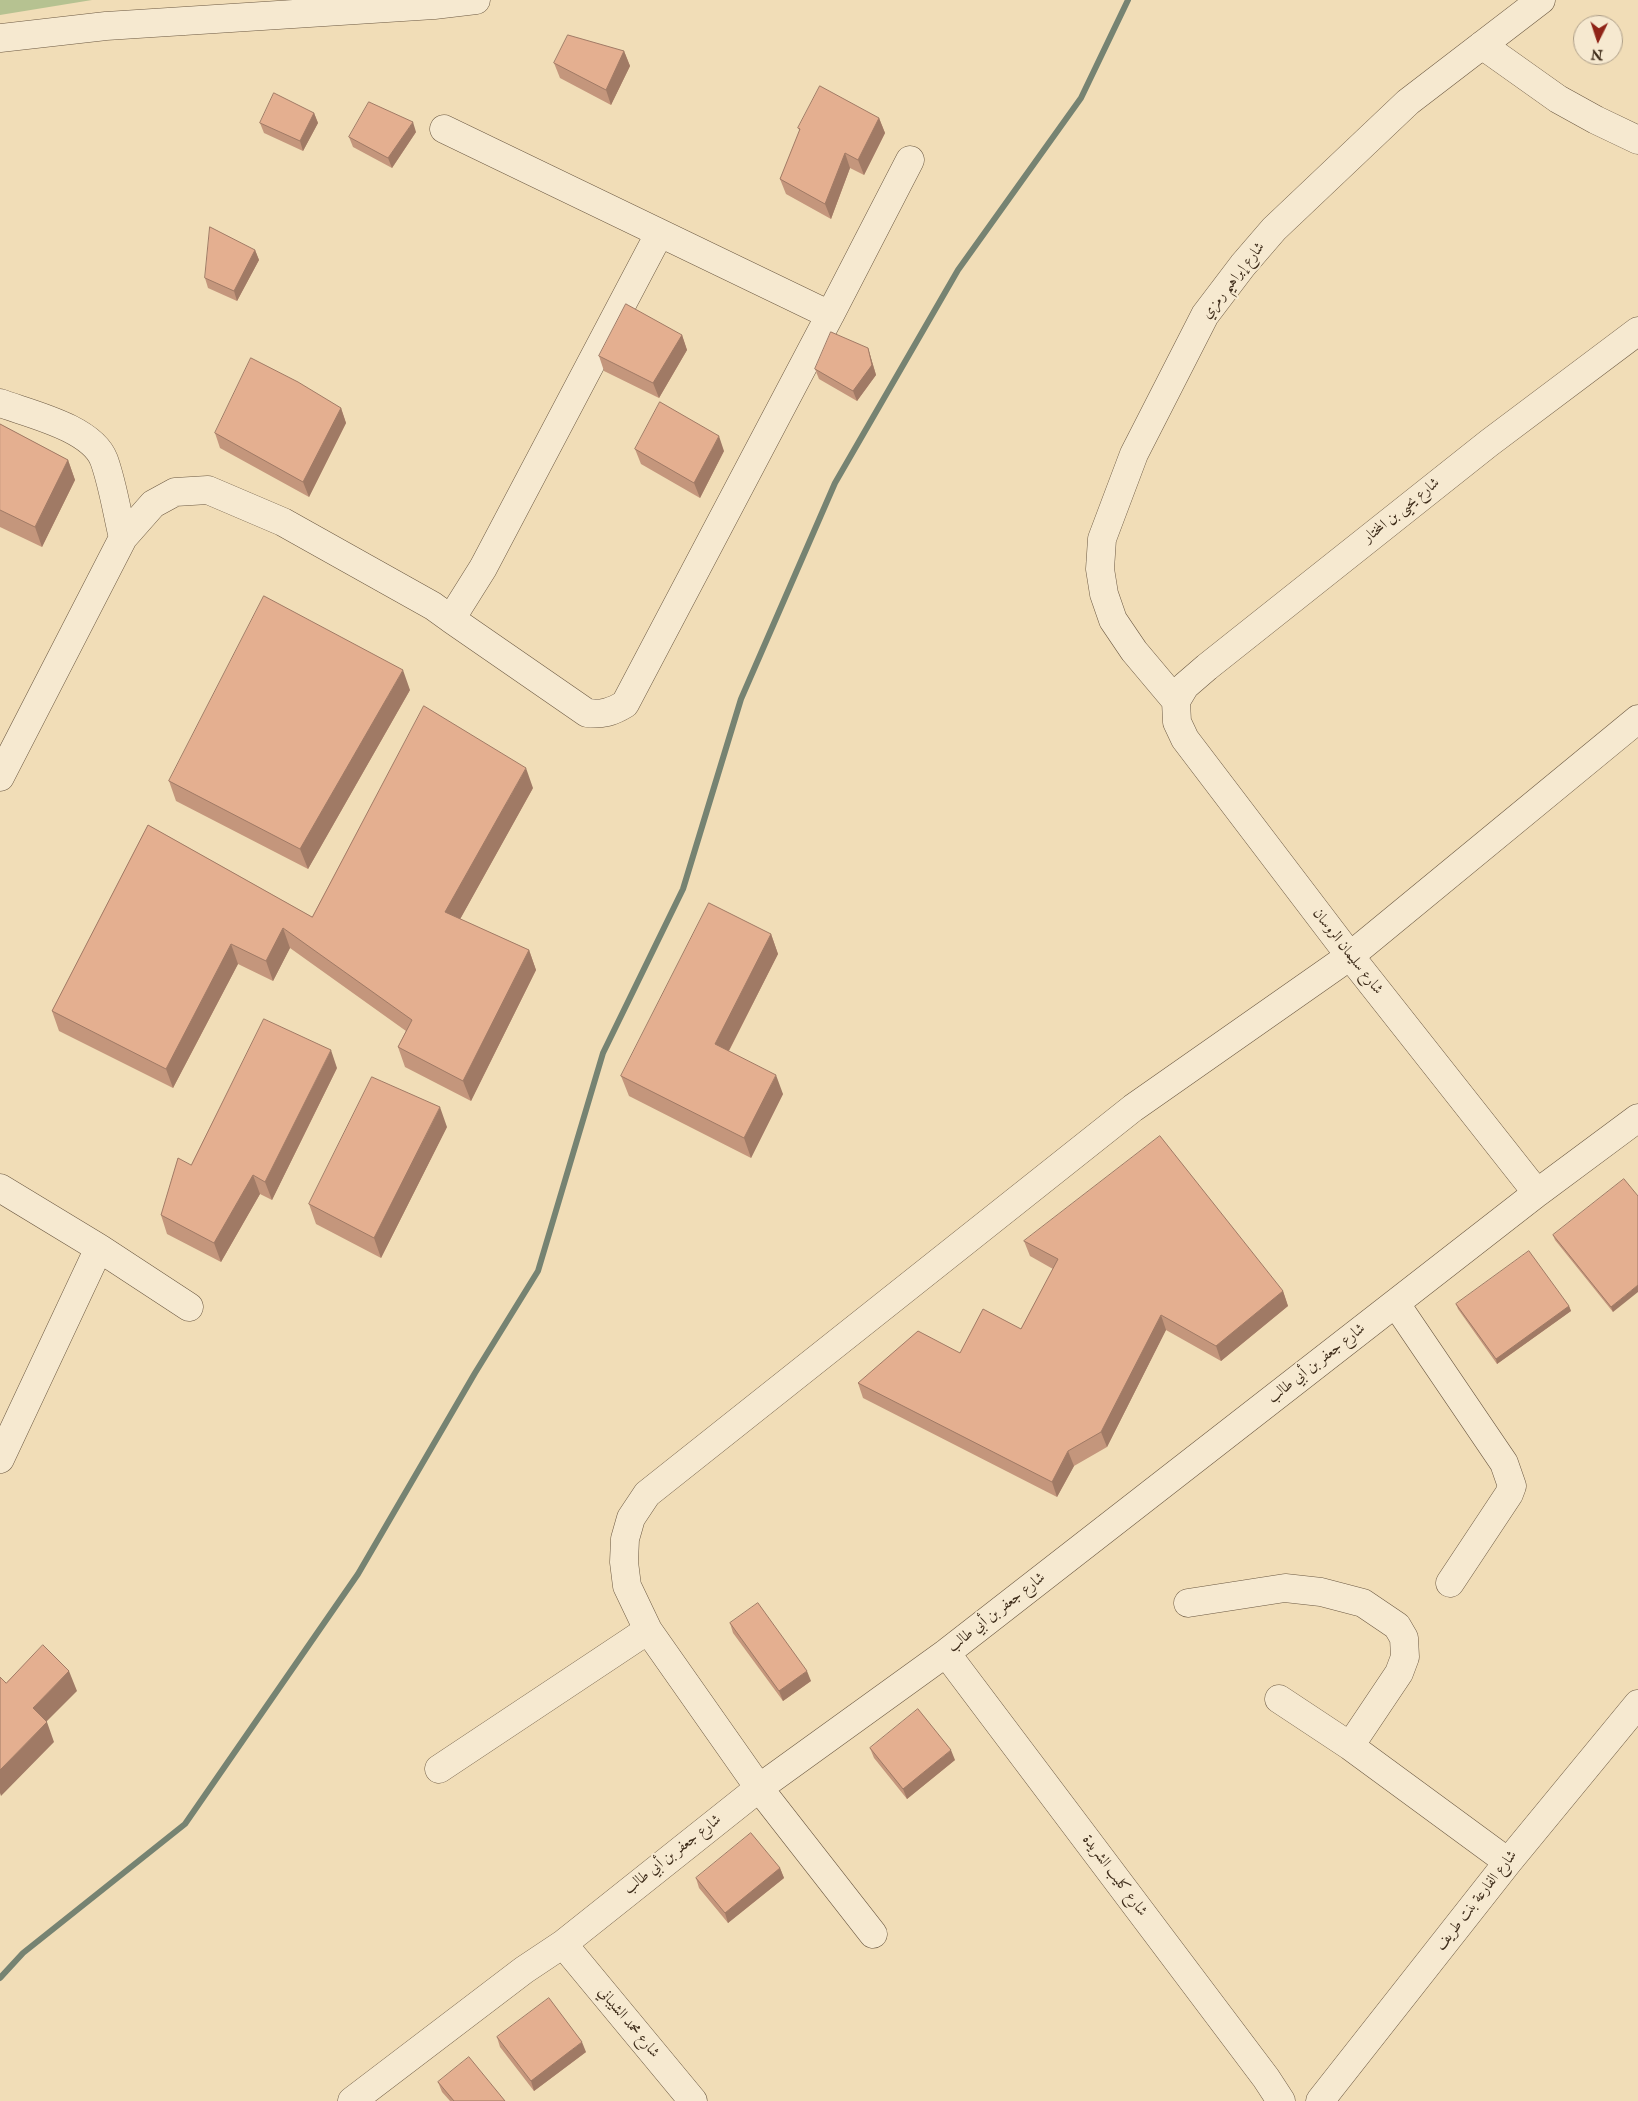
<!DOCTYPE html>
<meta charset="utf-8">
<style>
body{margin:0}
#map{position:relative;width:1638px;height:2101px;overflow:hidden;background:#f1ddb7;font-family:"IM FELL English",serif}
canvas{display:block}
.north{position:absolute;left:1573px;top:15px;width:50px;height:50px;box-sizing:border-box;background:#f6e9d0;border:1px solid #ad9e88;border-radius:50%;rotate:184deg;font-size:14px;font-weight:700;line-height:20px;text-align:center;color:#3f2d1b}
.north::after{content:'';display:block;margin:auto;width:18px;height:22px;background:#8f2418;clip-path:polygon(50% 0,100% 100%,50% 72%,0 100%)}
</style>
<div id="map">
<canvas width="1638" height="2101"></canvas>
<div class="north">N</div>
</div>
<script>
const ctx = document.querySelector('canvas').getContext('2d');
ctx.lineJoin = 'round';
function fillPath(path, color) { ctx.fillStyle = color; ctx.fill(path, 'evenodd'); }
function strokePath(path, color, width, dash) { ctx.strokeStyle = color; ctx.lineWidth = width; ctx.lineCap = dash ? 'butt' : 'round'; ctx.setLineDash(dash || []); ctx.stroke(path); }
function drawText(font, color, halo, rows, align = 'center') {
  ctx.font = font + ' "IM FELL English",Amiri,serif'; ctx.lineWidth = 4; ctx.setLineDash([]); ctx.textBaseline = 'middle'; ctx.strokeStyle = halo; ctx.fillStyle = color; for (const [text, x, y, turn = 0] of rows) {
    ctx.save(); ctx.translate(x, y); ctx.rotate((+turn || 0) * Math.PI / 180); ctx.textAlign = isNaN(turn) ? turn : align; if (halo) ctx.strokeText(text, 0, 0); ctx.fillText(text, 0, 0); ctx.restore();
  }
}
fillPath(new Path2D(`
 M0,0H92L0,15Z`), '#b6c291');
strokePath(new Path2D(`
 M0,1978L23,1953L185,1824L358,1574L475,1373L538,1271L603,1053L683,889L741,699L835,483L958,270L1081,98L1128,0`), '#768372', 6);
const minor = new Path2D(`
 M0,38L106,26L434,5L476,0
 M1482,45L1558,99L1596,120L1638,140
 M444,129L830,315L910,160
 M0,403C30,414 92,428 104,460C113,485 117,513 123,538
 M451,619L587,713C602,715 612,712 625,704L830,315
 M1176,701L1134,651L1113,620L1104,594L1100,569L1102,539L1134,454L1205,315L1243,265L1274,229L1408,102L1541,0
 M1176,701L1177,722L1185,739L1350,956L1537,1193
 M1176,701L1185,686L1207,667L1489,443L1638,331
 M0,777L123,538L153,504L175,492L208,490L283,522L433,606L451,619L483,568L659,234
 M0,1188L99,1248L189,1307
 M1396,1304L1504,1463L1512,1486L1509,1494L1450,1583
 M0,1459L99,1248
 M1188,1603L1285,1588L1321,1592L1363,1603L1397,1626L1404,1638L1405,1657L1399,1673L1350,1746
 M946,1653L1266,2078L1281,2101
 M1279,1699L1350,1746L1508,1862
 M439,1769L648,1630
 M873,1934L759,1788L648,1630L627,1586L624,1562L625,1539L631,1518L647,1494L1133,1108L1350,956L1638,719
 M563,1944L693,2101
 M352,2101L524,1970L563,1944L759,1788L946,1653L1537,1193L1638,1118
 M1320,2101L1508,1862L1638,1704`);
strokePath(minor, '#6c5942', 29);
strokePath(minor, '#f6e9d0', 28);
fillPath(new Path2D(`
 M624,51L630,66L611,105L560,78L554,63Z
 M314,113L318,123L303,151L264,133L260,123Z
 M879,118L885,133L864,175L850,168L831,219L786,194L780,179L800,131L798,128Z
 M416,132L392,168L353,147L349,137Z
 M255,250L259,260L237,301L208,288L205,278Z
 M682,335L687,350L659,398L604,371L599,356Z
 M868,348L876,375L857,401L819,379L815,369Z
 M341,408L346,423L309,497L220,448L215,433Z
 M0,424L68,460L75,480L42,547L0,527Z
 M635,449L724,451L700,498L641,464Z
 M410,690L308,869L176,801L169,781Z
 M533,788L460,919L529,950L536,970L471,1101L405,1067L398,1047L406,1031L290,948L273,981L238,964L173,1088L59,1031L52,1011L148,825L312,917Z
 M771,934L778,954L729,1051L783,1094L751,1158L629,1096L621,1076Z
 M337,1068L272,1200L260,1194L221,1262L167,1234L161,1215Z
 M447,1127L381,1258L316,1224L309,1204Z
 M1638,1196L1613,1312L1555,1240L1553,1235Z
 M1024,1241L1283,1291L1288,1306L1221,1361L1166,1330L1107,1447L1074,1466L1057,1497L863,1398L858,1383L960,1353L1021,1329L1053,1269L1030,1256Z
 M1456,1304L1569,1306L1571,1311L1497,1364L1458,1309Z
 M730,1623L811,1681L783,1701L733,1633Z
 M870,1748L955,1760L907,1799L874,1758Z
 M780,1868L784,1878L728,1923L699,1888L696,1878Z
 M497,2037L586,2052L534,2091L500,2047Z
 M438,2082L505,2101H450L442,2092Z`), '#c4967c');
fillPath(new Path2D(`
 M624,51L630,66L611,105L606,90Z
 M314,113L318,123L303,151L300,141Z
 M879,118L885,133L864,175L858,160Z
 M413,122L416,132L392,168L388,158Z
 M845,153L850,168L831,219L825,204Z
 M255,250L259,260L237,301L234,291Z
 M682,335L687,350L659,398L653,383Z
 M868,348L876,375L857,401L853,391Z
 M341,408L346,423L309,497L303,482Z
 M719,436L724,451L700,498L694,483Z
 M68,460L75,480L42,547L35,527Z
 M403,670L410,690L308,869L300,849Z
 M526,768L533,788L453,932L445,912Z
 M283,928L290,948L273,981L266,961Z
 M771,934L778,954L722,1064L715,1044Z
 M231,944L238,964L173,1088L166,1069Z
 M529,950L536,970L471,1101L463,1081Z
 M331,1050L337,1068L272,1200L265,1182Z
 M776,1075L783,1094L751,1158L744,1138Z
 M440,1107L447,1127L381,1258L374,1238Z
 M253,1175L260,1194L221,1262L214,1243Z
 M1638,1285V1292L1613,1312L1611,1307Z
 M1283,1291L1288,1306L1221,1361L1216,1346Z
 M1569,1306L1571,1311L1497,1364L1496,1359Z
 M1161,1315L1166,1330L1107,1447L1101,1432Z
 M1068,1451L1074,1466L1057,1497L1052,1482Z
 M69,1671L77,1691L40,1728L33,1708Z
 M807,1671L811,1681L783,1701L779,1691Z
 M47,1722L54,1742L1,1796L0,1793V1770Z
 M951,1750L955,1760L907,1799L903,1789Z
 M780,1868L784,1878L728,1923L725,1913Z
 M582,2042L586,2052L534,2091L531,2081Z`), '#a07a65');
const building = new Path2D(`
 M568,35L624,51L606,90L554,63Z
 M820,86L879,118L858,160L845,153L825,204L780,179L800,129L798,128Z
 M274,93L314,113L300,141L260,123Z
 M369,102L413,122L388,158L349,137Z
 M210,227L255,250L234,291L205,278Z
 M626,304L682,335L653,383L599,356Z
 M831,332L868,348L872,365L853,391L815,369Z
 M251,358L298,382L341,408L303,482L215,433Z
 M660,402L719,436L694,483L635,449Z
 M0,424L68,460L35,527L0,510Z
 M264,596L403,670L300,849L169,781Z
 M424,706L526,768L445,912L529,950L463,1081L398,1047L412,1020L283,928L266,961L231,944L166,1069L52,1011L148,825L312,917Z
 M709,903L771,934L715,1044L776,1075L744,1138L621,1076Z
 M264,1019L331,1050L265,1182L253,1175L214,1243L161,1215L178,1158L191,1165Z
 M372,1077L440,1107L374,1238L309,1204Z
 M1160,1136L1283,1291L1216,1346L1161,1315L1101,1432L1068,1451L1052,1482L858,1383L918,1331L960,1353L983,1309L1021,1329L1058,1259L1024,1241Z
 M1624,1179L1638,1196V1285L1611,1307L1553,1235Z
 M1529,1251L1569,1306L1496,1359L1456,1304Z
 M758,1603L807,1671L779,1691L730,1623Z
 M43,1645L69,1671L33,1708L47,1722L0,1770V1677L6,1683Z
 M918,1709L951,1750L903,1789L870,1748Z
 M751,1833L780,1868L725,1913L696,1878Z
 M549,1998L582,2042L531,2081L497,2037Z
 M469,2057L505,2101H454L438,2082Z`);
fillPath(building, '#e4af90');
strokePath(building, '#a07a65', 1);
drawText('15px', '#3f2d1b', '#f6e9d0', [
 ["شارع إبراهيم رمزي",1234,281,-52],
 ["شارع يحيى بن المختار",1402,511,-39],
 ["شارع سليمان الروسان",1347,952,52],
 ["شارع جعفر بن أبي طالب",1317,1364,-38],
 ["شارع جعفر بن أبي طالب",997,1613,-38],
 ["شارع جعفر بن أبي طالب",673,1855,-38],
 ["شارع كليب الشريدة",1114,1876,53],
 ["شارع الفارعة بنت طريف",1477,1901,-52],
 ["شارع محمد الشيباني",628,2023,50]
]);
</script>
